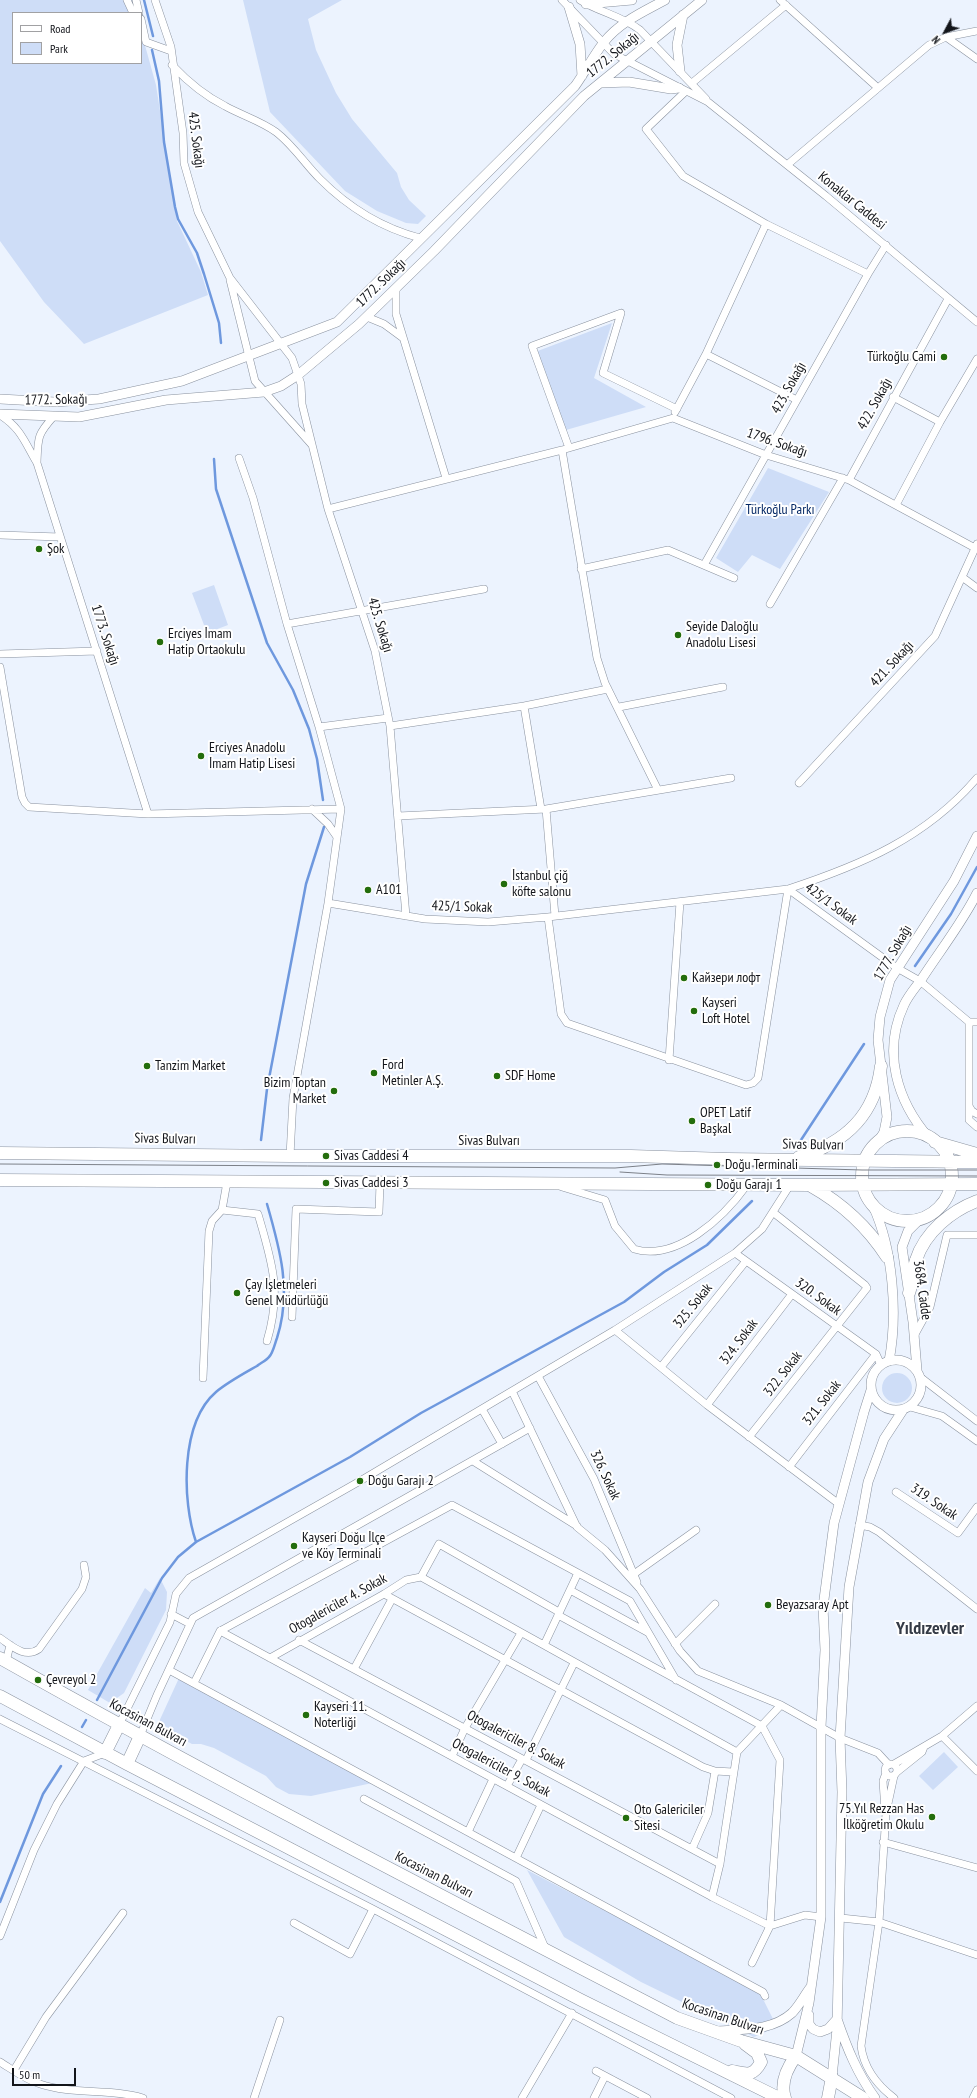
<!DOCTYPE html>
<meta charset="utf-8">
<style>
body{margin:0}
#map{position:relative;width:977px;height:2098px;overflow:hidden;background:#ecf3fe;font-family:"PT Sans Narrow",sans-serif}
canvas{display:block}
.legend{position:absolute;left:12px;top:12px;width:130px;height:52px;box-sizing:border-box;background:#fff;border:1px solid #a1a1a3;margin:0;padding:5px 7px;list-style:none;font-size:12px;color:#13151a}
.legend li{display:flex;align-items:center;gap:8px;height:20px}
.legend b{width:20px;border:1px solid #a1a1a3}
.north{position:absolute;left:925px;top:12px;width:40px;height:40px;-webkit-text-stroke:3px #fff;paint-order:stroke;rotate:229deg;font-size:11px;font-weight:700;line-height:16px;text-align:center;color:#13151a}
.north::after{content:'';display:block;margin:auto;width:14px;height:18px;background:#13151a;clip-path:polygon(50% 0,100% 100%,50% 72%,0 100%)}
.scale{position:absolute;left:12px;top:2068px;width:64px;height:18px;box-sizing:border-box;border:2px solid #13151a;border-top:0;padding-left:5px;font-size:12px;line-height:14px;white-space:nowrap;color:#13151a;-webkit-text-stroke:3px #fff;paint-order:stroke}
</style>
<div id="map">
<canvas width="977" height="2098"></canvas>
<ul class="legend">
<li><b style="height:5px;background:#fff"></b>Road</li>
<li><b style="height:11px;background:#ceddf7"></b>Park</li>
</ul>
<div class="north">N</div>
<div class="scale">50 m</div>
</div>
<script>
const ctx = document.querySelector('canvas').getContext('2d');
ctx.lineJoin = 'round';
function fillPath(path, color) { ctx.fillStyle = color; ctx.fill(path, 'evenodd'); }
function strokePath(path, color, width, dash) { ctx.strokeStyle = color; ctx.lineWidth = width; ctx.lineCap = dash ? 'butt' : 'round'; ctx.setLineDash(dash || []); ctx.stroke(path); }
function drawText(font, color, halo, rows, align = 'center') {
  ctx.font = font + ' "PT Sans Narrow",sans-serif'; ctx.lineWidth = 4; ctx.setLineDash([]); ctx.textBaseline = 'middle'; ctx.strokeStyle = halo; ctx.fillStyle = color; for (const [text, x, y, turn = 0] of rows) {
    ctx.save(); ctx.translate(x, y); ctx.rotate((+turn || 0) * Math.PI / 180); ctx.textAlign = isNaN(turn) ? turn : align; if (halo) ctx.strokeText(text, 0, 0); ctx.fillText(text, 0, 0); ctx.restore();
  }
}
fillPath(new Path2D(`
 M0,0H132L136,13H13V63H141V31L156,85L177,221L201,272L208,295L84,344L44,302L0,241Z
 M243,0H342L308,19L316,50L336,93L352,119L397,173L401,187L409,200L426,216L418,224L406,223L377,211L345,191L270,112Z
 M612,323L594,378L646,407L566,430L535,352Z
 M768,468L829,492L780,569L752,555L738,572L716,558Z
 M214,585L228,625L207,633L192,593Z
 M882 1388a15 15 0 1 1 30 0a15 15 0 1 1-30 0Z
 M160,1578L167,1592L166,1610L124,1693L110,1703L88,1690L145,1588L151,1593Z
 M179,1678L377,1782L311,1796L289,1794L276,1787L266,1776L214,1748L201,1744H192L157,1726Z
 M944,1752L958,1767L933,1790L919,1776Z
 M527,1870L759,1991L777,2027L754,2037L641,1982L564,1937Z`), '#ceddf7');
strokePath(new Path2D(`
 M144,0L153,36
 M152,50L159,81L164,142L175,207L178,219L197,253L204,274L219,323L221,343
 M214,459L216,489L267,643L293,690L309,729L317,759L323,800
 M915,966L951,914L977,867
 M261,1140L267,1089L306,884L324,827
 M799,1143L864,1044
 M196,1542C182,1501 180,1423 216,1392C228,1382 243,1374 257,1366C260,1363 266,1361 269,1357C273,1353 275,1343 277,1338C292,1291 280,1249 267,1204
 M97,1700L162,1578L178,1557L196,1542L350,1457L421,1413L624,1302L664,1272L707,1245L752,1201
 M82,1727L86,1720
 M0,1902L43,1794L61,1766`), '#6e98de', 2.5);
const minor = new Path2D(`
 M127,0L133,13
 M136,0L139,13
 M155,0L171,47L183,133L184,163L198,212L230,278L292,358L301,384L302,404L328,509L375,651L390,726L406,916
 M562,0L614,54L708,102L826,196L977,322
 M580,0C599,12 622,16 640,30L706,99
 M780,0L878,88
 M141,19L146,42L171,51
 M946,37L977,59
 M172,65C188,82 205,96 225,106C241,115 261,121 276,132C293,145 305,164 320,179C348,207 382,228 420,238
 M692,83L786,5
 M686,91L646,129L683,176L766,224L868,274
 M787,165L929,45L946,37L977,31
 M230,280L255,381L312,445
 M396,288V314L446,478
 M367,317L384,324L403,338
 M706,354L797,400
 M893,397L940,422
 M675,412L706,354L766,224
 M0,415C21,428 25,443 37,463L148,814
 M569,448L532,346L621,313L603,373L677,409
 M562,450L597,658L605,683L658,790
 M239,458L253,498L287,624L319,727L341,809L328,903
 M37,463C38,437 37,435 54,416
 M849,480L948,299
 M896,505L940,422L977,359
 M328,509L562,450L673,418L766,455L849,480L975,548
 M0,535L60,537
 M704,565L868,274L886,245
 M581,569L668,550L734,578
 M962,577L977,588
 M770,604L843,478
 M287,624L484,589
 M0,654L97,651
 M0,667L22,797L25,803L29,807L148,814L341,809
 M524,706L541,809
 M619,707L723,687
 M390,726L524,706L608,689
 M319,727L388,718
 M799,783L935,636L977,544
 M312,809L328,824L337,837
 M546,809L555,916
 M398,816L546,809L731,778
 M548,917L561,1014L567,1023L746,1085L753,1083L758,1078L788,889C861,865 926,838 977,778
 M969,1022V1106L972,1111L977,1114
 M669,1060L680,902
 M969,1106V1120L977,1127
 M290,1156L293,1098L328,903L425,919L488,922L548,917L788,889L897,968L920,981L969,1022H977
 M227,1182L222,1210L258,1214C272,1262 282,1291 267,1341
 M562,1187L605,1200L615,1226L634,1249C677,1262 724,1217 747,1185
 M735,1253L876,1354L881,1365
 M292,1317L296,1209L379,1212L380,1183
 M615,1330L707,1405L839,1504
 M914,1336L930,1307L947,1235H977
 M661,1367L746,1261
 M538,1376L594,1479L637,1582
 M920,1377L977,1421
 M203,1378L209,1231L212,1221L222,1210
 M512,1391L577,1527L605,1550L640,1589L680,1651L698,1671L781,1705L840,1738L878,1753L889,1765
 M707,1405L792,1294
 M910,1407L942,1416L977,1441
 M482,1409L502,1444
 M749,1437L867,1288L865,1285L774,1213
 M473,1461L577,1526
 M789,1467L876,1354
 M896,1492L958,1533L977,1507
 M859,1525L870,1527L879,1532L977,1609
 M634,1574L696,1530
 M421,1577L439,1544L559,1612
 M570,1590L647,1632
 M384,1594L703,1767L715,1771L733,1772
 M171,1614L190,1624
 M558,1615L762,1726L780,1760L770,1926L752,1963
 M220,1631L712,1897L770,1926L805,1915L821,1917
 M220,1631L452,1505L630,1601L676,1680
 M0,1638C12,1646 25,1659 39,1649L82,1589L86,1577L84,1565
 M299,1640L720,1864
 M675,1644L715,1604
 M544,1645L578,1573
 M270,1658L384,1594L406,1580L421,1577L737,1752
 M6,1662L10,1645
 M354,1669L392,1599
 M169,1670L763,1992L765,1996
 M194,1683L220,1631
 M0,1719L373,1909L731,2098
 M119,1725L170,1622L176,1594L189,1578L360,1481L615,1330L735,1253L762,1229L790,1185
 M140,1736L157,1695L193,1618L530,1428
 M942,1736L977,1771
 M737,1752L781,1705
 M452,1756L465,1728L521,1633
 M526,1760L574,1663
 M885 1770a6 6 0 1 1 12 0a6 6 0 1 1-12 0Z
 M894,1764L942,1736L977,1706
 M897,1772L922,1752L924,1747
 M894,1776L886,1813L879,1922L861,2046C864,2069 877,2085 894,2098
 M507,1786L522,1759
 M364,1799L516,1881L546,1950
 M885,1811L883,1781L886,1773
 M468,1832L493,1779
 M883,1842L977,1868
 M692,1849L708,1813L715,1771
 M516,1858L541,1805
 M712,1897L720,1864L737,1752
 M841,1918L879,1922L977,1955
 M294,1923L350,1954L373,1909
 M0,1936L34,1850L57,1804L84,1761L105,1753
 M0,2062C13,2070 26,2080 40,2084C73,2095 110,2088 143,2098
 M14,2070L46,2017L123,1913
 M596,2071L647,2098
 M254,2098L280,2020
 M522,2098L572,2013
 M594,2098L605,2076
 M973,2098L977,2090`);
const tertiary = new Path2D(`
 M586,4L632,0
 M569,7L580,44L582,76
 M680,71L677,45L683,15
 M601,83L629,82L671,89L679,88
 M0,399L55,402L99,399L182,381L337,322L575,86C585,72 593,56 604,42C620,22 643,12 665,0
 M0,414L79,417L166,400L264,392L281,386L298,375L359,324L434,251L584,96L702,0
 M929,1138C897,1101 882,1052 904,1005C908,996 915,988 921,980C939,952 962,923 977,893
 M878,1142L884,1132L887,1117L878,1040L880,1017L890,980L954,881L977,836
 M873,1206C893,1249 898,1314 889,1361
 M871 1385a25 25 0 1 1 50 0a25 25 0 1 1-50 0Z
 M917,1370L913,1322L902,1247L908,1231L920,1219
 M809,2015V2024L813,2029L820,2032L828,2029L837,2019C847,2048 857,2073 875,2098
 M718,2031C743,2029 772,2031 792,2013C799,2006 804,1996 810,1988
 M796,2056L809,2003L821,1917V1727L825,1650L823,1607L834,1523L864,1412L871,1390
 M832,2077L837,2029L842,1792L840,1738L849,1587L868,1482L884,1439L903,1410`);
const trunk = new Path2D(`
 M862 1176a45 45 0 1 1 90 0a45 45 0 1 1-90 0Z
 M935,1142L977,1154
 M0,1153L290,1156H631L727,1159L977,1162
 M799,1157C845,1143 875,1116 881,1066
 M0,1180L810,1185L977,1184
 M811,1186C843,1204 867,1226 887,1257
 M909,1293C913,1282 912,1271 916,1260C925,1232 951,1211 977,1201
 M0,1658C223,1784 450,1900 677,2018L741,2041L796,2056L863,2098
 M0,1696L127,1764L581,2000L779,2098
 M105,1753L119,1725
 M127,1764L140,1736
 M732,2071C747,2074 753,2077 761,2062L757,2053L745,2044
 M785,2098C780,2083 787,2068 796,2056
 M828,2098L832,2077`);
strokePath(minor, '#8a929f', 8);
strokePath(tertiary, '#8a929f', 10);
strokePath(trunk, '#8a929f', 13);
strokePath(minor, '#fff', 7);
strokePath(tertiary, '#fff', 9);
strokePath(trunk, '#fff', 12);
strokePath(new Path2D(`
 M0,1164L615,1168L662,1164L862,1170H977
 M620,1172L667,1175L977,1176`), '#7c8088', 1);
for (const [x, y, r, color] of [
 [944,357,4,"#236d0c"],
 [39,549,4,"#236d0c"],
 [678,635,4,"#236d0c"],
 [160,642,4,"#236d0c"],
 [201,756,4,"#236d0c"],
 [504,884,4,"#236d0c"],
 [368,890,4,"#236d0c"],
 [684,978,4,"#236d0c"],
 [694,1011,4,"#236d0c"],
 [147,1066,4,"#236d0c"],
 [374,1073,4,"#236d0c"],
 [497,1076,4,"#236d0c"],
 [334,1091,4,"#236d0c"],
 [692,1121,4,"#236d0c"],
 [326,1156,4,"#236d0c"],
 [717,1165,4,"#236d0c"],
 [326,1183,4,"#236d0c"],
 [708,1185,4,"#236d0c"],
 [237,1293,4,"#236d0c"],
 [360,1481,4,"#236d0c"],
 [294,1546,4,"#236d0c"],
 [768,1605,4,"#236d0c"],
 [38,1680,4,"#236d0c"],
 [306,1715,4,"#236d0c"],
 [932,1817,4,"#236d0c"],
 [626,1818,4,"#236d0c"]
]) { const dot = new Path2D(); dot.arc(x, y, r, 0, 2 * Math.PI); ctx.fillStyle = color; ctx.fill(dot); strokePath(dot, '#fff', 1.5); }
drawText('14px', '#13151a', '#fff', [
 ["1772. Sokağı",613,55,-39],
 ["425. Sokağı",196,140,83],
 ["Konaklar Caddesi",852,201,39],
 ["1772. Sokağı",381,283,-44],
 ["423. Sokağı",789,388,-61],
 ["1772. Sokağı",56,400,-1],
 ["422. Sokağı",875,404,-61],
 ["1796. Sokağı",777,443,19],
 ["425. Sokağı",380,625,73],
 ["1773. Sokağı",105,635,72],
 ["421. Sokağı",892,664,-47],
 ["425/1 Sokak",831,904,36],
 ["425/1 Sokak",462,907,2],
 ["1777. Sokağı",893,953,-60],
 ["Sivas Bulvarı",165,1139,1],
 ["Sivas Bulvarı",489,1141],
 ["Sivas Bulvarı",813,1145,1],
 ["3684. Cadde",922,1290,82],
 ["320. Sokak",818,1297,36],
 ["325. Sokak",693,1306,-51],
 ["324. Sokak",739,1342,-53],
 ["322. Sokak",783,1374,-52],
 ["321. Sokak",822,1403,-52],
 ["326. Sokak",605,1475,65],
 ["319. Sokak",934,1502,34],
 ["Otogalericiler 4. Sokak",338,1604,-29],
 ["Kocasinan Bulvarı",148,1723,28],
 ["Otogalericiler 8. Sokak",516,1740,28],
 ["Otogalericiler 9. Sokak",501,1768,28],
 ["Kocasinan Bulvarı",434,1875,27],
 ["Kocasinan Bulvarı",723,2017,19]
]);
drawText('14px', '#13151a', '#fff', [
 ["Türkoğlu Cami",936,357,"right"],
 ["Şok",47,549],
 ["Seyide Daloğlu",686,627],
 ["Anadolu Lisesi",686,643],
 ["Erciyes İmam",168,634],
 ["Hatip Ortaokulu",168,650],
 ["Erciyes Anadolu",209,748],
 ["İmam Hatip Lisesi",209,764],
 ["İstanbul çiğ",512,876],
 ["köfte salonu",512,892],
 ["A101",376,890],
 ["Кайзери лофт",692,978],
 ["Kayseri",702,1003],
 ["Loft Hotel",702,1019],
 ["Ford",382,1065],
 ["Metinler A.Ş.",382,1081],
 ["Tanzim Market",155,1066],
 ["SDF Home",505,1076],
 ["Bizim Toptan",326,1083,"right"],
 ["Market",326,1099,"right"],
 ["OPET Latif",700,1113],
 ["Başkal",700,1129],
 ["Sivas Caddesi 4",334,1156],
 ["Doğu Terminali",725,1165],
 ["Sivas Caddesi 3",334,1183],
 ["Doğu Garajı 1",716,1185],
 ["Çay İşletmeleri",245,1285],
 ["Genel Müdürlüğü",245,1301],
 ["Doğu Garajı 2",368,1481],
 ["Kayseri Doğu İlçe",302,1538],
 ["ve Köy Terminali",302,1554],
 ["Beyazsaray Apt",776,1605],
 ["Çevreyol 2",46,1680],
 ["Kayseri 11.",314,1707],
 ["Noterliği",314,1723],
 ["75.Yıl Rezzan Has",924,1809,"right"],
 ["İlköğretim Okulu",924,1825,"right"],
 ["Oto Galericiler",634,1810],
 ["Sitesi",634,1826]
], 'left');
drawText('14px', '#032764', '#fff', [
 ["Türkoğlu Parkı",780,510]
]);
drawText('bold 18px', '#353b46', '#fff', [
 ["Yıldızevler",930,1629]
]);
</script>
